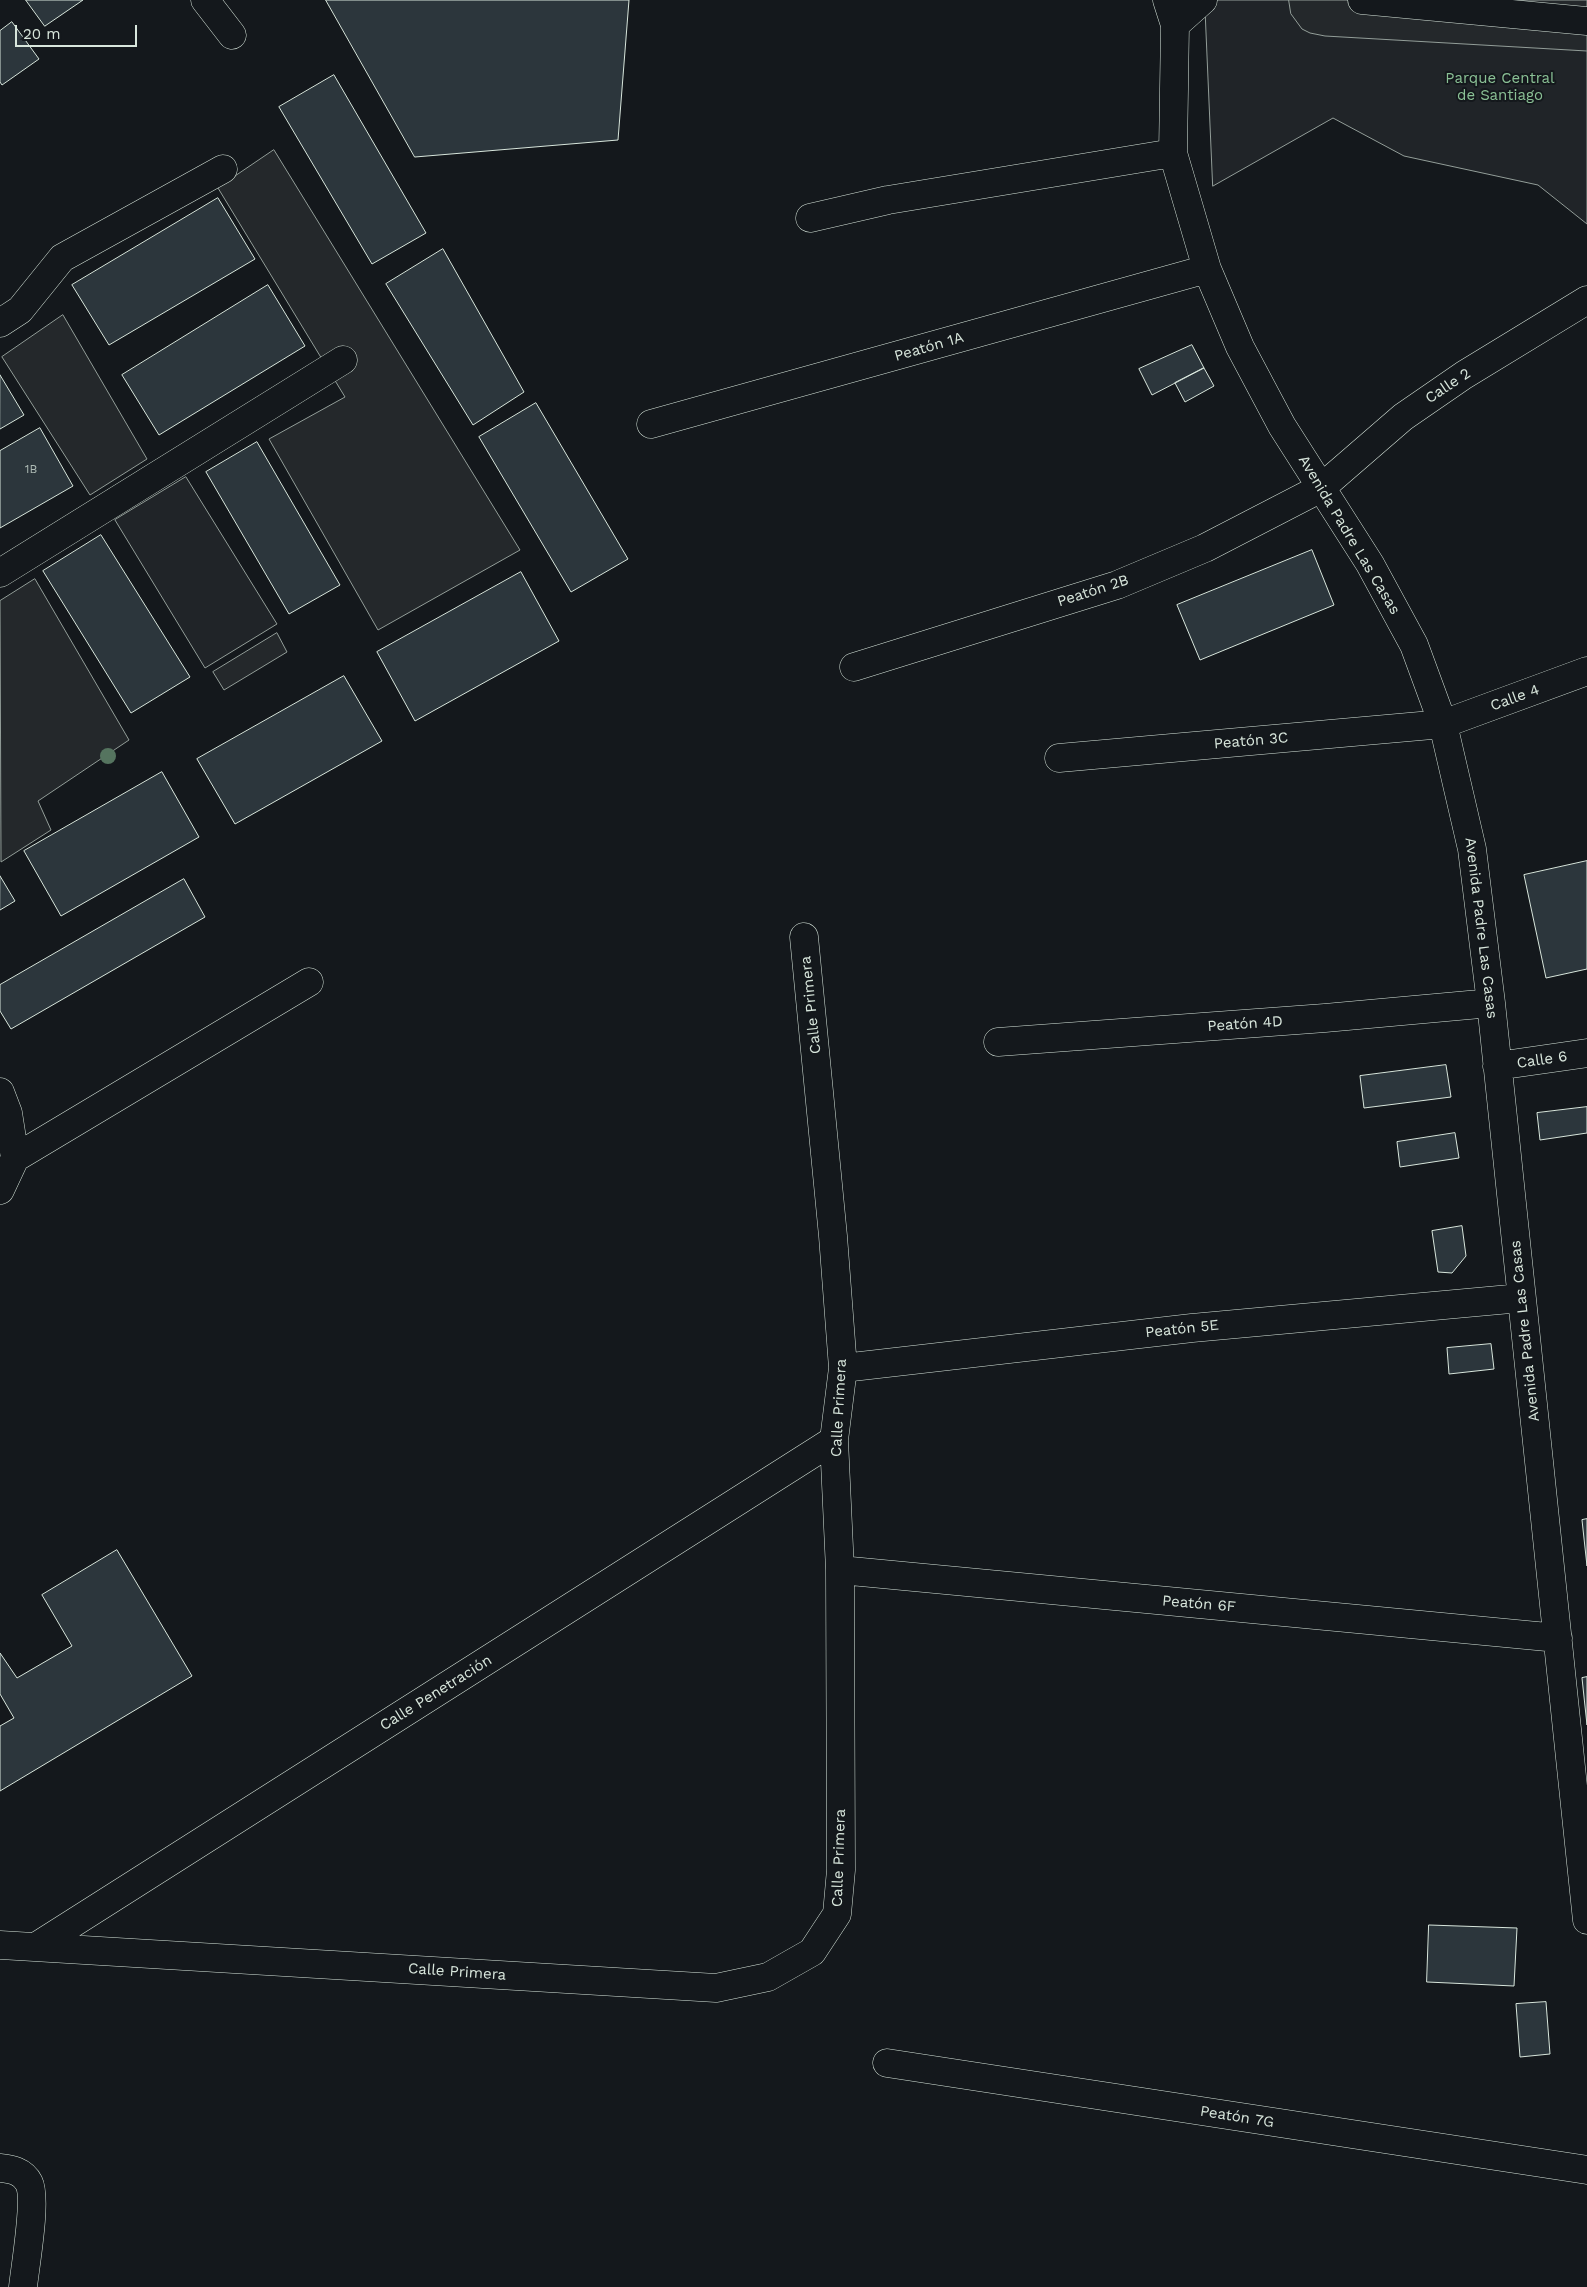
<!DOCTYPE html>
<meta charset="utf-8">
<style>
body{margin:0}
#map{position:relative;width:1587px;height:2287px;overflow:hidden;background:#14181c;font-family:"Work Sans",sans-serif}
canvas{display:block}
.scale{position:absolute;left:15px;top:25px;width:122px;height:22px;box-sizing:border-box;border:2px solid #d8e6dc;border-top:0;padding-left:6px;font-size:15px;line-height:18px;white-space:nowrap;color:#d8e6dc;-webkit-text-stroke:4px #14181c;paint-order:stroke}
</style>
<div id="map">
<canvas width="1587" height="2287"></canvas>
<div class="scale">20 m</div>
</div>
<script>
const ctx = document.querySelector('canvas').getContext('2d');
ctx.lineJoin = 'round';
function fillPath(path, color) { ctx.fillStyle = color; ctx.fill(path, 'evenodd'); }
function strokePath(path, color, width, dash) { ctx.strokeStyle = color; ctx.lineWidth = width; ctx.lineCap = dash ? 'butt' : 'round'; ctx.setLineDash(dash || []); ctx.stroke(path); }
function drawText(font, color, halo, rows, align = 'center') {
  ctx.font = font + ' "Work Sans",sans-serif'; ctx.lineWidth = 4; ctx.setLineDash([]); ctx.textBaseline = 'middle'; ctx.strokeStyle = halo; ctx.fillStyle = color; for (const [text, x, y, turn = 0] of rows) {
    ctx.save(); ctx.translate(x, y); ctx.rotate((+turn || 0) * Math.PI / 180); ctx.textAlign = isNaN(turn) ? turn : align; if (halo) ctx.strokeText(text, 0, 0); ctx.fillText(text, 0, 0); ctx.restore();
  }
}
const green = new Path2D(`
 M1205,0H1587V224L1538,185L1404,156L1333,118L1213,186Z
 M186,477L277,624L205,668L115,520Z`);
fillPath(green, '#202428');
strokePath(green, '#939e99', 1);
const parking = new Path2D(`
 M1289,0H1587V51L1325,36L1310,33L1302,29L1291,14Z
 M274,150L520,550L378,630L269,439L345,397L218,188Z
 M63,315L147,459L90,495L2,357Z
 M35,579L129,740L38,801L51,830L1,862L0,601Z
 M277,633L287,652L224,690L213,672Z`);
fillPath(parking, '#24282b');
strokePath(parking, '#939e99', 1);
const building = new Path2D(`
 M26,0H83L45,26Z
 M326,0H629L618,140L415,157Z
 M12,22L39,59L2,85L0,82V31Z
 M334,75L426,233L372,264L279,107Z
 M218,198L255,259L109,345L72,285Z
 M443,249L524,392L473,425L386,284Z
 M268,285L305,346L159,435L122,375Z
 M1192,345L1204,368L1152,395L1139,369Z
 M1204,368L1214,386L1185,402L1175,383Z
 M0,375L24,415L0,429Z
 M536,403L628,559L571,592L479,437Z
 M40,428L73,486L0,528V451Z
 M257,442L340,585L289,614L206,472Z
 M101,535L190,677L131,713L43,571Z
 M1312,550L1334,605L1200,660L1177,605Z
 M521,572L559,641L415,721L377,652Z
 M344,676L382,741L235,824L197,759Z
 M162,772L199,837L61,916L24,851Z
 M1587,861V969L1546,978L1524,875Z
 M0,876L15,901L0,910Z
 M184,879L205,917L11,1029L0,1011V985Z
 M1446,1065L1451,1097L1364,1108L1360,1076Z
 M1587,1107V1133L1540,1140L1537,1113Z
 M1455,1133L1459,1158L1400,1167L1397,1142Z
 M1462,1226L1466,1256L1452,1273L1438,1272L1432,1231Z
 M1491,1344L1494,1369L1449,1374L1447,1348Z
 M1587,1519V1566L1582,1520Z
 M117,1550L192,1676L0,1791V1726L14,1718L0,1694V1653L17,1678L72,1646L42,1595Z
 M1587,1677V1725L1582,1678Z
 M1429,1925L1517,1928L1514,1986L1427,1982Z
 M1546,2002L1550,2054L1520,2057L1516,2004Z`);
fillPath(building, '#2c363c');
strokePath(building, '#d8e6dc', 1);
const minor = new Path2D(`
 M205,0L232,35
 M1167,0L1175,25L1173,153L1207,269L1240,347L1282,426L1370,564L1414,645L1443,724L1472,849L1491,1003L1587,1920
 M1362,0L1587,21
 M1175,25L1203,0
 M810,218L888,200L1173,153
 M0,323L20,310L62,258L223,169
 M651,424L1207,269
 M0,573L343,360
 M854,667L1117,585L1205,548L1321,488L1403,417L1464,375L1587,300
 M1059,758L1443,724L1587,671
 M998,1042L1325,1018L1491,1003
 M1497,1066L1587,1053
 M0,1092L8,1113L15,1158L0,1190
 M15,1158L309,982
 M843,1368L1192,1328L1521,1298
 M840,1570L1558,1638
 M0,1945L716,1988L768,1977L812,1952L837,1914L841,1870L840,1570L834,1440L843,1368L833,1236L804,937
 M37,1946L834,1440
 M887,2063L1587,2170
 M0,2168C11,2169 23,2171 29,2183C37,2199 25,2267 23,2287`);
strokePath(minor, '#d8e6dc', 29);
strokePath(minor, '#14181c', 28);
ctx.fillStyle = '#55745f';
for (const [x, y] of [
 [108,756]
]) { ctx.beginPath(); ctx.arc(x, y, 8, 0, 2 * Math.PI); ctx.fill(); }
drawText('12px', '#adbab4', null, [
 ["1B",31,469]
]);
drawText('15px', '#8ac095', '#14181c', [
 ["Parque Central",1500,79],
 ["de Santiago",1500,96]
]);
drawText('15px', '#d8e6dc', '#14181c', [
 ["Peatón 1A",929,347,-16],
 ["Calle 2",1448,386,-34],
 ["Avenida Padre Las Casas",1349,535,59],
 ["Peatón 2B",1093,591,-18],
 ["Calle 4",1515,698,-20],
 ["Peatón 3C",1251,741,-5],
 ["Avenida Padre Las Casas",1481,928,83],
 ["Calle Primera",811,1005,-96],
 ["Peatón 4D",1245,1024,-4],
 ["Calle 6",1542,1060,-8],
 ["Peatón 5E",1182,1329,-6],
 ["Avenida Padre Las Casas",1525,1331,-96],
 ["Calle Primera",839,1408,-87],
 ["Peatón 6F",1199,1604,5],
 ["Calle Penetración",436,1693,-32],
 ["Calle Primera",839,1858,-88],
 ["Calle Primera",457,1972,4],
 ["Peatón 7G",1237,2117,9]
]);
</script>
